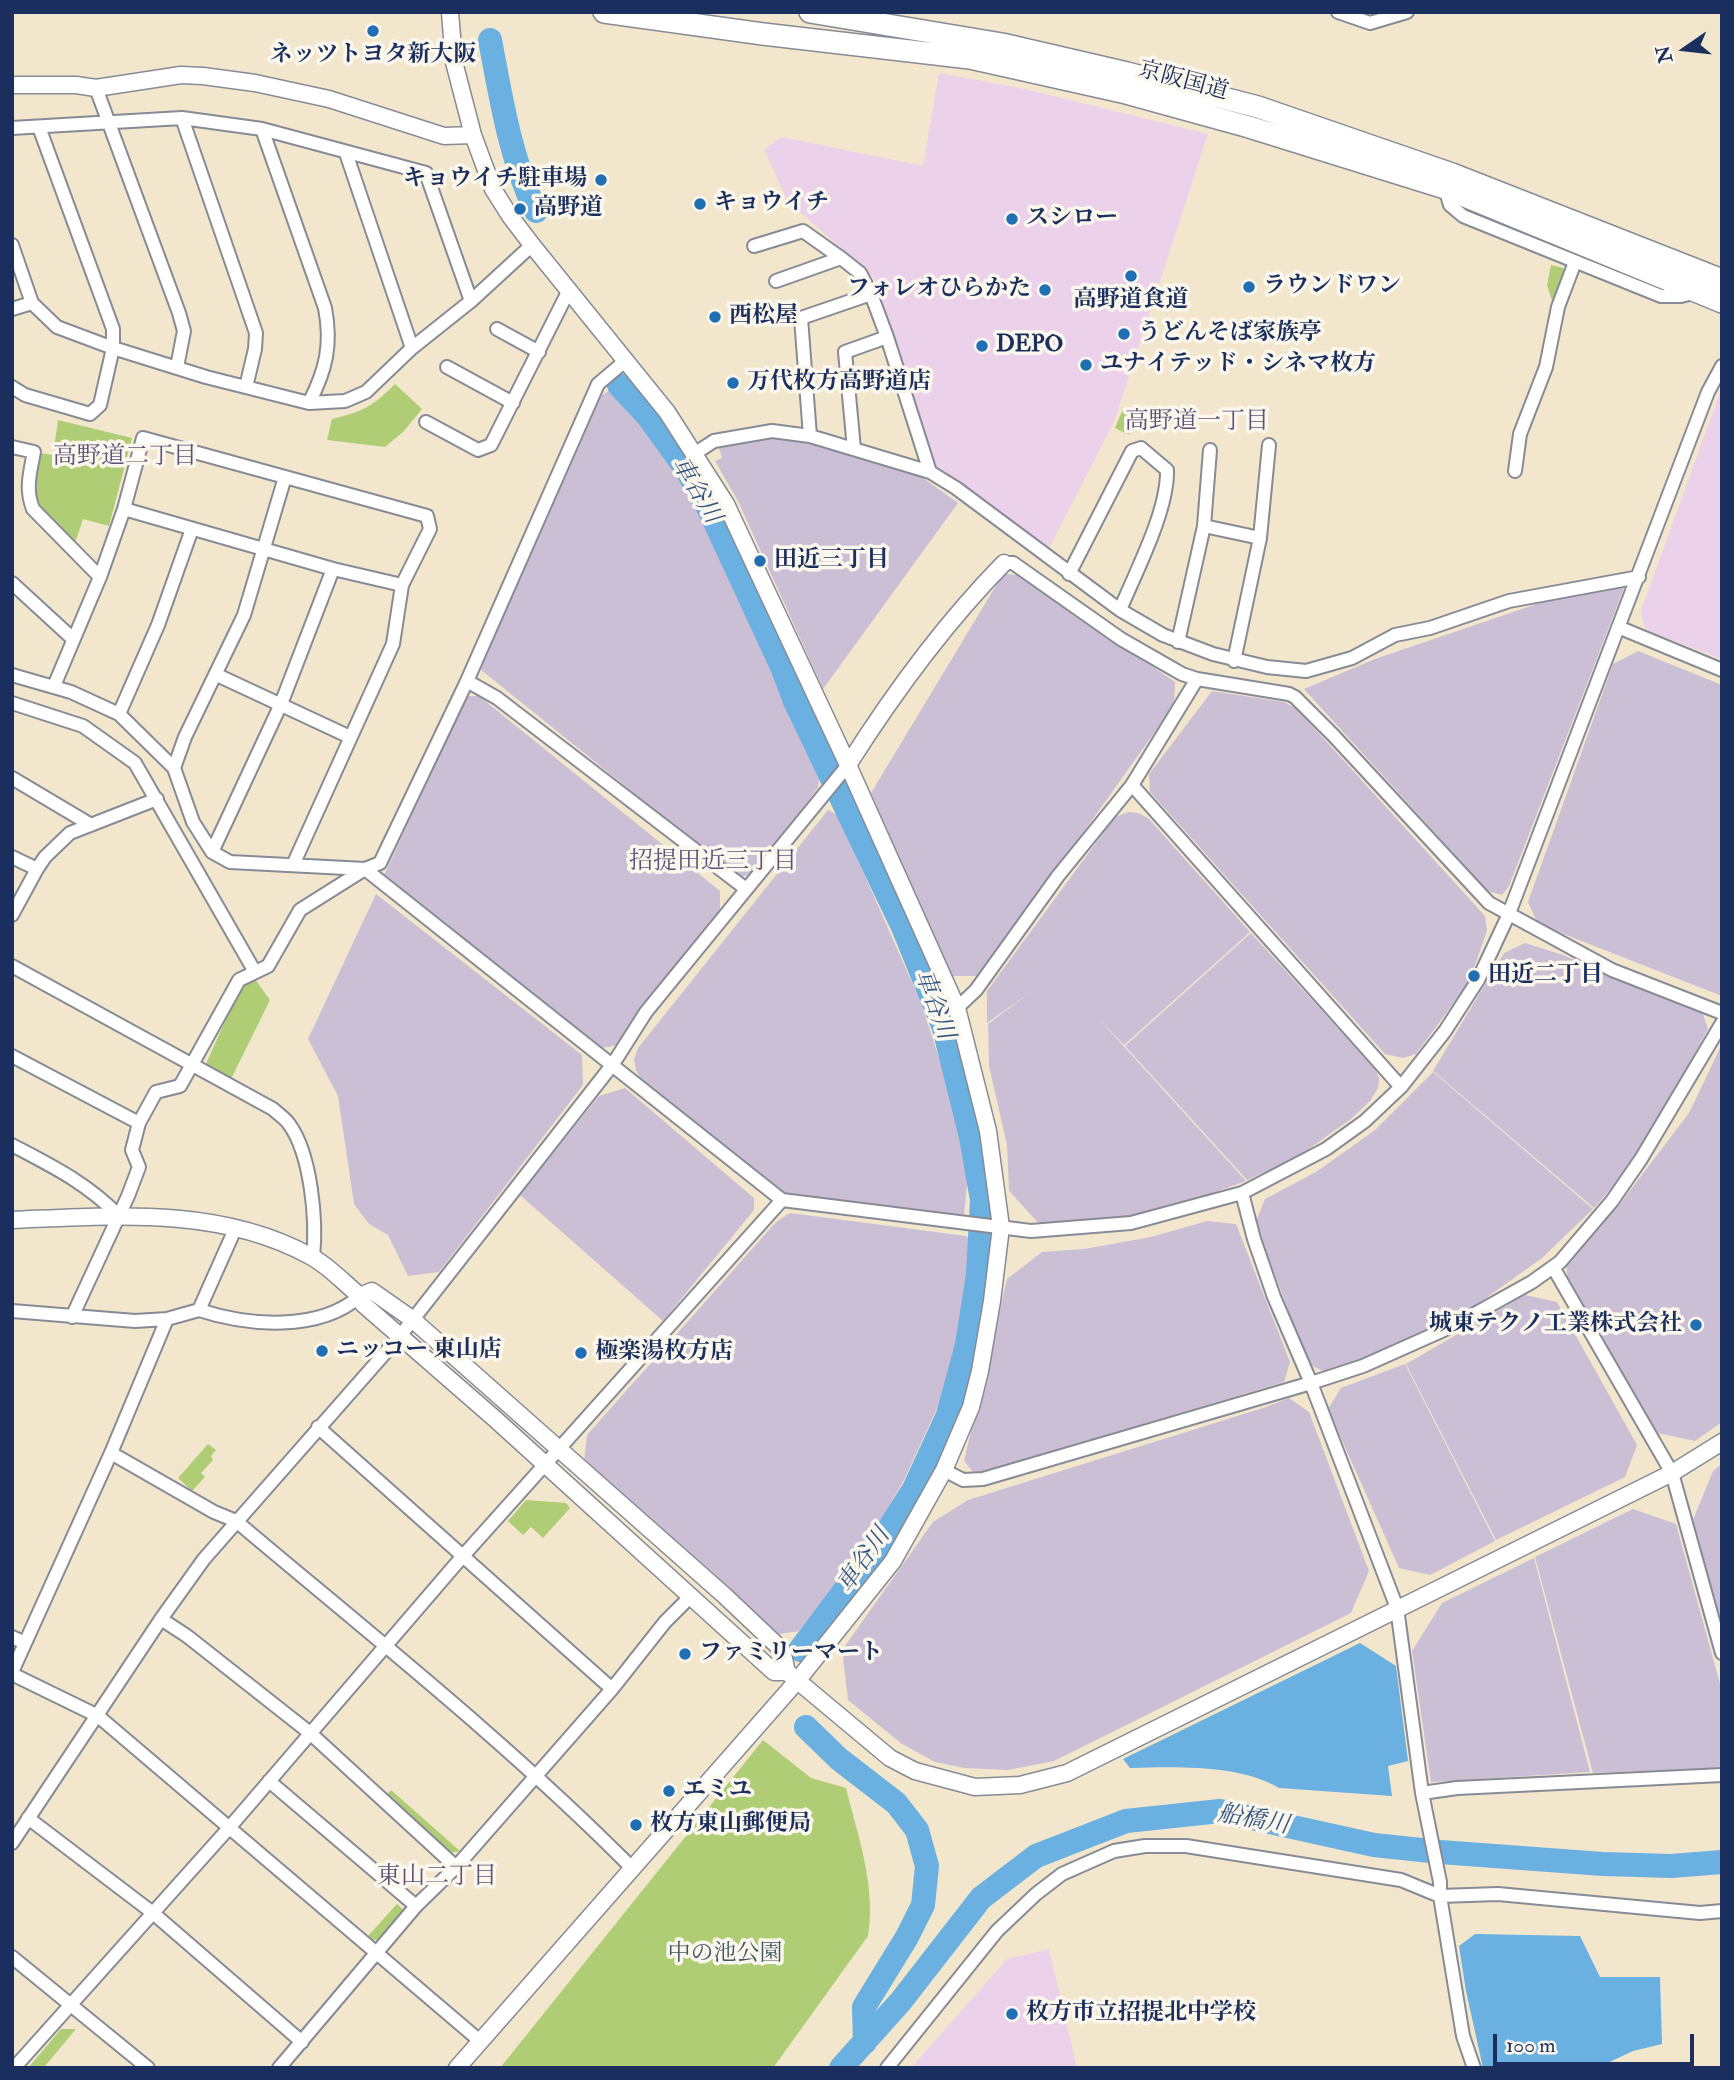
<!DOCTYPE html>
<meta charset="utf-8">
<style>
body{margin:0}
#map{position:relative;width:1734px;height:2080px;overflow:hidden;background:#f2e7cd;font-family:"IM FELL Double Pica",serif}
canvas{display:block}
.frame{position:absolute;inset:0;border:14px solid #1b2f5e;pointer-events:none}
.north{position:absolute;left:1650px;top:14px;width:70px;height:70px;-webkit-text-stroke:5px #fbf7ec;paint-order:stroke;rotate:256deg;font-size:19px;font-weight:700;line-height:28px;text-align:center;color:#1b2f5e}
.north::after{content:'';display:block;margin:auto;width:24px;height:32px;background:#1b2f5e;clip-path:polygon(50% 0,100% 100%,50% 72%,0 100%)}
.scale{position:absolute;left:1493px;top:2034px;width:201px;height:32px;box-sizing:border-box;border:4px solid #1b2f5e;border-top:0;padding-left:9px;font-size:21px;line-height:24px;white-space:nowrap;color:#1b2f5e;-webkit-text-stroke:5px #fbf7ec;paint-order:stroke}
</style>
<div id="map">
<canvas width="1734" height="2080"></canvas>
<div class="frame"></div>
<div class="north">N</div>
<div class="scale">100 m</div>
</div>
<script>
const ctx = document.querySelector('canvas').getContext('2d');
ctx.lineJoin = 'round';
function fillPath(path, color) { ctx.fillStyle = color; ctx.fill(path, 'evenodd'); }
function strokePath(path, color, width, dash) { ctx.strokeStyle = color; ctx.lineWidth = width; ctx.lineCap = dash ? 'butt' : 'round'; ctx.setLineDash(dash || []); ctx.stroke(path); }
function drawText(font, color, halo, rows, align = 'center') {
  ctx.font = font + ' "IM FELL Double Pica","Noto Serif JP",serif'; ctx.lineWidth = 7; ctx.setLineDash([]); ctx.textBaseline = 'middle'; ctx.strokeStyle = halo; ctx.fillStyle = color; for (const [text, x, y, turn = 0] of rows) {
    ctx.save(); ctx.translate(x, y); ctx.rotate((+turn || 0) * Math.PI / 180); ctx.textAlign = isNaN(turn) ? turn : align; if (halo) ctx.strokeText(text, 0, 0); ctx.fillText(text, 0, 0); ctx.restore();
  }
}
fillPath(new Path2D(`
 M939,73L1025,89L1208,134L1114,422L1049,548L936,469L874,278L787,200L764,149L782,137L923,166Z
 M1722,387V659L1649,631L1644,626L1641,610Z
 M1049,1949L1077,2068H911L1007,1959Z`), '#ecd1ea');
fillPath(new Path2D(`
 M614,388L684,479L820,773L818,788L753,873L739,878L480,669L602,395Z
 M774,436L856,454L916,473L958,503L823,689L738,501L715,461L722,458L719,448Z
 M1003,574L1020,575L1175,682L1174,705L981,976H951L871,793Z
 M1624,588L1509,886L1502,895L1488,891L1304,689L1375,659L1569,593Z
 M1638,651L1722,685V996L1538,924L1528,902L1613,664Z
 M1212,691L1284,702L1296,708L1485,916L1487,931L1469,982L1416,1054L1403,1058L1385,1054L1150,792L1149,774Z
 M467,696H479L720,891V914L619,1045L601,1048L384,875Z
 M828,810L838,815L921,1003L950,1092L968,1174L964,1215L783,1193L642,1081L636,1070L634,1059L638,1048Z
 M1129,812L1138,813L1149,819L1250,932L1124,1045L1098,1018L1246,1181L1162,1211L1127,1219L1043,1228L1009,1191L1007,1145L989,1066L988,1024L1035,989L987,1023V991L1115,817Z
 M376,894L582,1055L583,1085L439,1272L408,1276L388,1235L369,1224L354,1204L338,1096L308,1039Z
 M1251,933L1376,1070L1379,1079L1378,1088L1370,1101L1351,1119L1293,1160L1247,1180L1125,1046Z
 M1525,943L1563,955L1702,1011L1708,1029L1638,1158L1594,1208L1433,1071L1504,953Z
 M1722,1044V1422L1695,1441L1653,1432L1568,1284L1566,1262L1619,1205L1689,1113Z
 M1433,1072L1593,1209L1542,1258L1458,1318L1359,1364L1325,1372L1309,1364L1255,1223L1265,1199L1316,1172L1375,1130Z
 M625,1088L754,1198V1210L663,1321L520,1195L599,1096Z
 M790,1213L966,1236L974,1244L959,1333L938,1406L904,1480L862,1552L799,1631L774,1635L584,1461L587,1435L776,1222Z
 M1207,1221L1236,1224L1290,1362L1284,1382L984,1471L973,1472L964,1461L1007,1279L1042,1252L1084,1249L1151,1237Z
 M1525,1295L1557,1302L1637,1445L1625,1477L1496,1540L1406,1364Z
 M1405,1364L1495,1541L1430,1575L1399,1568L1328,1409L1341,1388Z
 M1289,1398L1309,1412L1369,1571L1351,1613L1054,1761L1008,1770L964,1768L935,1762L902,1744L848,1700L842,1650L933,1522L968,1500L1263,1408Z
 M1722,1464V1623L1719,1624L1693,1520L1713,1471Z
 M1633,1509L1676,1524L1722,1691V1768L1593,1773L1535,1557Z
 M1534,1558L1590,1772L1431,1782L1412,1651L1442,1603Z`), '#cbbfd5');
fillPath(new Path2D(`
 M1551,265L1563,268L1567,275L1553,304L1547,285Z
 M395,384L422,409L403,432L385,447L327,440L332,419C364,411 372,407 395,384Z
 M1123,409L1139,421L1129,435L1115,428Z
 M58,420L132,438L109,526L83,519L75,543L38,507L32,493L40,453L53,455Z
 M255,979L270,1000L231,1079L205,1066L241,986Z
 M208,1444L216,1450L211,1456L213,1460L201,1473L205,1477L192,1491L178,1478Z
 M526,1500L566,1503L570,1508L543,1538L531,1527L523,1535L508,1521Z
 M763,1740L811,1778L846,1788C858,1837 876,1885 868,1936L773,2068H500Z
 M391,1790L460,1851L450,1853L440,1848L384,1798Z
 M397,1904L407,1913L385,1938L374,1940L367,1937Z
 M61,2029H76L45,2066L47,2068H28Z`), '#afcd74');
fillPath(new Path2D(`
 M1360,1643L1396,1666L1408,1761L1388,1766L1392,1796L1279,1788C1238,1764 1176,1767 1130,1768L1123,1759Z
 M1475,1934L1580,1936L1600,1977H1660L1662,2044L1633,2051L1597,2068H1483L1466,1991L1459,1946Z`), '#6ab0e0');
strokePath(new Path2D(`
 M490,40C501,98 510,158 536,211
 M619,385L647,415L687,470L709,509L783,669L795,701L903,927L944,1028L971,1137L982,1200L978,1274L967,1345L948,1415L914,1489L876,1549L800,1650
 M806,1727L839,1759L896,1803L917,1830L927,1866L923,1905L907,1937L864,2007L865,2042
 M841,2068L901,2001L981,1898L1036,1856L1126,1821L1220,1811L1374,1845L1440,1852L1603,1864L1671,1866L1722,1862`), '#6ab0e0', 24);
const minor = new Path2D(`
 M1338,12L1370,23L1407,12
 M96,88L179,313L184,331L177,367
 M182,118L256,333L255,349L246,387
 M12,128L182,118L262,129L426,173L471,301
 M262,129L325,308C332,345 326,370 309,403
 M346,153L412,348
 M1445,188L1450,205L1463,216L1661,296H1681L1693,293
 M12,245L32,303L57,327L113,348L206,377L309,403L345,401L366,392L412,348L471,301L532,245
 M754,246L803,231L841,258L776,281
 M12,309L32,303
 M497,329L539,352
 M887,337L930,472
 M447,367L513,403
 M12,387L25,395L90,414L100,405L113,348V329L39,127
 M426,422L478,450L491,445L569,290
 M810,436L801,318L871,294L860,273L841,258
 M12,447L34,452C30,473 25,489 33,509L100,577
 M854,449L845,352L887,337L871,294
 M694,454L714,441L772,431L810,436L930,472L956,488L1120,610L1163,635L1213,654L1267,667L1306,671L1352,658L1395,635L1430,628L1509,601L1639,577
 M1515,471L1520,434L1546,367L1558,307L1575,262
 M124,509L333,569
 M1204,526L1260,538L1269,445
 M1004,563H1013L1121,639L1182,674L1197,679L1289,694L1295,697L1333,735L1489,903L1612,970L1722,1013
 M1069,574L1132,451L1141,448L1167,470C1168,511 1136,571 1120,610
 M12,583L73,639
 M1618,627L1722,670
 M1178,642L1204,526L1210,450
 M1234,661L1260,538
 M12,675L71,692L119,714L174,768L193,822L212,852L230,862L365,869L782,1200L1031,1231L1131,1223L1242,1193L1326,1149L1365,1121L1401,1087L1445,1031L1478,980L1508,916L1708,392L1722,366
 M217,675L350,737
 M467,681L497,698L746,889
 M54,686L100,577L124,509L143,438L427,516L430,529L402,585L333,569L281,704L212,852
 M12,703L83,726L135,763L255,972
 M119,714L158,625L192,529
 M174,768L185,737L244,615L285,477
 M12,778L91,825
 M1132,785L1401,1087
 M12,857L37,869
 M293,865L393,644L402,585
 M12,915L37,869L45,857L70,833L157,799
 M12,966L273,1109C278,1114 285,1118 289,1124C311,1154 317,1220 313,1257
 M957,1008L976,990L1058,876L1132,785L1197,679
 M12,1056L139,1123
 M12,1145C52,1166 87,1183 119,1216
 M1242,1193L1254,1239L1274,1297L1311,1383L1397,1608L1422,1793L1440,1882V1896L1463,2036L1474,2068
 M1553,1267L1672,1473L1722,1653
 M199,1310C248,1326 319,1332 360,1296
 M12,1311L135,1321L167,1319L199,1310L236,1227
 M72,1317L128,1196L139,1167L132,1150L139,1123L156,1092L180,1086L239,980L268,966L300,910L365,869L380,863L467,681L598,384L624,362
 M318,1427L612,1689
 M111,1453L214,1512L236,1521C370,1634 509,1744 632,1868
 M944,1470L963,1480L983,1479L1311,1383L1363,1366L1455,1325L1532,1282L1560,1262L1612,1201L1641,1159L1722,1023
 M161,1619L187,1636L310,1733L456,1867
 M12,1637L25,1643
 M12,1672L111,1453L167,1319
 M12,1674L98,1716L480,2041
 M269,1781L416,1906
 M1422,1793L1457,1788L1722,1775
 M28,1818L153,1913L302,2042
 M12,1843L161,1619L204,1559L400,1336L613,1064L646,1012L848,765
 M12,1957L148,2068
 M14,2068L229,1828L462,1557L782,1200
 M279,2068L416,1906L456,1867L612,1689L665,1622L690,1597
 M887,2068L997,1931L1036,1894L1062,1874L1114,1851L1145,1846H1186L1401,1880L1440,1896L1498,1894L1700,1913L1722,1911`);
const tertiary = new Path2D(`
 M450,12L454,62L473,135L493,189L510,216L532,245L667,412L726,504L848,765L957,1008L988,1131L1001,1227L992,1301L980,1371L971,1407L944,1470L893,1561L797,1681L457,2068
 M12,85H76L96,88L181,75L203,76L255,83L329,99L444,136L473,135
 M848,765C893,694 945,623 1004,563
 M12,1220C112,1216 219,1206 310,1256C328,1265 344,1283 360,1296L363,1304L494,1418L774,1672H787
 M360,1296L372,1291L412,1319L725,1596L782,1650L787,1672L890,1758L915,1771L975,1787L1020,1785L1067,1773L1672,1473L1722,1442`);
const trunk = new Path2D(`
 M604,12L763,34L970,58L1122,92L1249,127L1445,188L1722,302
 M810,12L1002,44L1127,73L1258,107L1452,174L1722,280`);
strokePath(minor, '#868b96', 16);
strokePath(tertiary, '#868b96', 19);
strokePath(trunk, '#868b96', 24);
strokePath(minor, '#fff', 12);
strokePath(tertiary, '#fff', 16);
strokePath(trunk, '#fff', 21);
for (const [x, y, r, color] of [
 [373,31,7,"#1f6fb2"],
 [601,180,7,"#1f6fb2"],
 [700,204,7,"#1f6fb2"],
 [520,209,7,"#1f6fb2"],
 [1012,219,7,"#1f6fb2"],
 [1131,276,7,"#1f6fb2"],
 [1249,287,7,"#1f6fb2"],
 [1045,290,7,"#1f6fb2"],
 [715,317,7,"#1f6fb2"],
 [1124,334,7,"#1f6fb2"],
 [982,346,7,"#1f6fb2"],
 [1086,365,7,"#1f6fb2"],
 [733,383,7,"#1f6fb2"],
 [760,561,7,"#1f6fb2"],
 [1474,976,7,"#1f6fb2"],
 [1696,1325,7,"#1f6fb2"],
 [322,1351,7,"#1f6fb2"],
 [581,1353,7,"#1f6fb2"],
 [685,1654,7,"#1f6fb2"],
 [669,1791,7,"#1f6fb2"],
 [636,1825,7,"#1f6fb2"],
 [1012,2014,7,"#1f6fb2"]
]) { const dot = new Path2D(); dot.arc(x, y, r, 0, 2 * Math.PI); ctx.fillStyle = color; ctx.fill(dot); strokePath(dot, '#fbf7ec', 2.5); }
drawText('bold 23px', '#1b2f5e', '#fbf7ec', [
 ["ネッツトヨタ新大阪",373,56,"center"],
 ["キョウイチ駐車場",587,180,"right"],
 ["キョウイチ",714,204],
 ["高野道",534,209],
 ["スシロー",1026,219],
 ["ラウンドワン",1263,287],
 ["フォレオひらかた",1031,290,"right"],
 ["高野道食道",1131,301,"center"],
 ["西松屋",729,317],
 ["うどんそば家族亭",1138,334],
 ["DEPO",996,346],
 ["ユナイテッド・シネマ枚方",1100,365],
 ["万代枚方高野道店",747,383],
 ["田近三丁目",774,561],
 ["田近二丁目",1488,976],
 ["城東テクノ工業株式会社",1682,1325,"right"],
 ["ニッコー 東山店",336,1351],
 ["極楽湯枚方店",595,1353],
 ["ファミリーマート",699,1654],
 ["エミユ",683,1791],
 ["枚方東山郵便局",650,1825],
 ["枚方市立招提北中学校",1026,2014]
], 'left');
drawText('23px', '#1b2f5e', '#fbf7ec', [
 ["京阪国道",1183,82,15]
]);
drawText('23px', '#405664', '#fbf7ec', [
 ["中の池公園",725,1955]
]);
drawText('24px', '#5e5179', '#fbf7ec', [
 ["高野道一丁目",1197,423],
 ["高野道二丁目",125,458],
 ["招提田近三丁目",713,863],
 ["東山二丁目",437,1878]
]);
drawText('italic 24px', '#335685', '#fbf7ec', [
 ["車谷川",695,491,59],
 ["車谷川",933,1005,70],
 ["車谷川",865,1561,-55],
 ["船橋川",1253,1821,10]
]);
</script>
